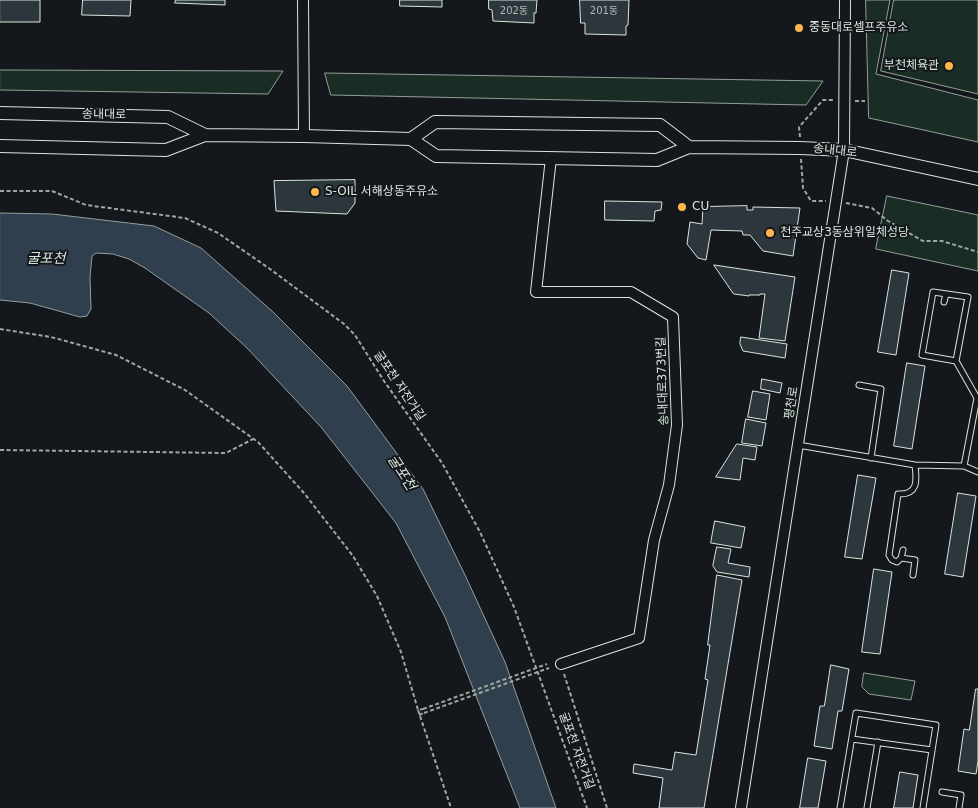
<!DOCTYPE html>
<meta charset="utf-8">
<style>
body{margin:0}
canvas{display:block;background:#14181c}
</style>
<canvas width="978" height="808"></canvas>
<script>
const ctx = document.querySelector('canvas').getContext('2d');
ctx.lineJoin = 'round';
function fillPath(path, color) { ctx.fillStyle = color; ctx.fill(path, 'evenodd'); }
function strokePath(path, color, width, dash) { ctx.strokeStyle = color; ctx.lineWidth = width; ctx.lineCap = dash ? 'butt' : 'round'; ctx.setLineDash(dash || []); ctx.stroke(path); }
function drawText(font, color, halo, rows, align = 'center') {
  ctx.font = font + ' "DejaVu Sans","Noto Sans KR",sans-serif'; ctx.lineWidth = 4; ctx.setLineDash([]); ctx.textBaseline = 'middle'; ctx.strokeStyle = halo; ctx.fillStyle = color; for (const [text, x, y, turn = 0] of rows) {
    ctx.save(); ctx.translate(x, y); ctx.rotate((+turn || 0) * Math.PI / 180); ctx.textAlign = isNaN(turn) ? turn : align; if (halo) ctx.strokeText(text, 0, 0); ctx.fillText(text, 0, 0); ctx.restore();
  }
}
const green = new Path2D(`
 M866,0H890L876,74L978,100V142L869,118Z
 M894,0H978V94L881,71Z
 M0,70L283,71L268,94L0,90Z
 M325,73L823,81L806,105L331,95Z
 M887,196L978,215V271L876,249Z
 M864,673L915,681L911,700L869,694L862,687Z`);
fillPath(green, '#1a2d24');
strokePath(green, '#939e99', 1);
const water = new Path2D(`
 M0,213L52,214L154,226L201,248L273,312L347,386L423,489L465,575L505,662L556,808H520L445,617L396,523L321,427L247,348L209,313L145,268L129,259L113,254L96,253L92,256L90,277L91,309L87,316L80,317L30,303L0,300Z`);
fillPath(water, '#2f3f4d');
strokePath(water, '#939e99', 1);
const building = new Path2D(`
 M0,0H40V22H0Z
 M83,0H131L130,16L82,15Z
 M176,0H225V5L175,3Z
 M400,0H442V7L400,6Z
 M489,0H537L536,13H534V23L493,21L492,10L489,9Z
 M580,0H629L628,25L626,26V35L585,34V23H581Z
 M355,180V203L347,214L276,211L274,181Z
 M605,201L662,202L661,210L655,211L654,221L605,220Z
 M747,206V210H753V207L800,208L793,256L763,251L750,235H743L742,231L711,230L706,260L698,258L687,244L690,222L702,224L703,207Z
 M714,265L795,277L785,341L759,338L765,294H760V295H749V296L734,294Z
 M892,270L909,273L896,355L878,352Z
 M741,337L787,344L785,358L743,351L740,344Z
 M907,363L925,366L912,449L894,446Z
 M762,379L782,383L780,393L761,389Z
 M753,391L770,394L766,420L748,417Z
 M746,419L766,423L762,446L742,443Z
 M737,444L757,447L755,460L743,458L740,480L716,477Z
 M858,475L876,478L862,559L845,557Z
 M958,493L976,496L963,577L945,574Z
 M715,521L745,527L741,548L711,543Z
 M717,547L731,549L728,563L750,567L749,577L717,572L713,566Z
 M874,569L892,572L880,654L862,652Z
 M717,575L742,580L704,808H659L663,778L633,773L634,764L672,770L675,752L696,755L708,680L705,679L710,645H708Z
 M831,665L849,669L842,711H838L832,749L814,746L820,706H824Z
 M976,689H978V761L976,774L958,771L964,729L969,730Z
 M808,758L826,761L818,808H800Z
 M900,772L918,775L913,808H894Z`);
fillPath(building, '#2c363c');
strokePath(building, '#d8e6dc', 1);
const service = new Path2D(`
 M944,302L946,294
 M956,361L968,297L933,292L922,355L956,361L977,398
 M859,385L881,389L871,458
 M798,445L915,465L964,466L978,472
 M964,466L977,398H978
 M903,550L901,558L897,562L892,560L889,555L898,494C918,495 917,481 915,465
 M901,558L915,560L913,575
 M852,739L932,750
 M942,792L961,795L959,808
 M840,808L856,713L936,725L923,808
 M867,808L878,742`);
const minor = new Path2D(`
 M303,0L304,136
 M551,158L536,292H631L673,317L677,425L669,485L654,540L639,638L561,664
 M741,808L844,150L845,0`);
const tertiary = new Path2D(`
 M0,113L168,117L205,135
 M411,139L435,122L660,125L689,147
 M0,146L166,150L205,135L304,136L411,139L436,156L657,160L689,147L800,148L844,150L978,179`);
strokePath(service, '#d8e6dc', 7);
strokePath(minor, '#d8e6dc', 12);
strokePath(tertiary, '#d8e6dc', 14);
strokePath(new Path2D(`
 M855,101H865
 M800,137L799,127L823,100H835
 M801,159L803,188L811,201H826
 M0,191H52L86,205L185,218L218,233L270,269L344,324L355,335L384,381L442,463L480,532L514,607L587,808
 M846,203L872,208L888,221L923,241H942L978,252
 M0,329L51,337L116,355L185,390L258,442L304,493L353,556L377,596L401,652L418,710L423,709
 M0,450L226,453L253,439
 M564,674L607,808
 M418,710L451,808
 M419,715L424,713`), '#9da8a2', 2, [4, 2.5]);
strokePath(service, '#14181c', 5);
strokePath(minor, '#14181c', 10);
strokePath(tertiary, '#14181c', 12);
strokePath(new Path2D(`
 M423,709L547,664
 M424,713L549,668`), '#9da8a2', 2, [4, 2.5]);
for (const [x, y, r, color] of [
 [799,28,5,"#ffb74d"],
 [949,66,5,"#ffb74d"],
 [315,192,5,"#ffb74d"],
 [682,207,5,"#ffb74d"],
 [770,233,5,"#ffb74d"]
]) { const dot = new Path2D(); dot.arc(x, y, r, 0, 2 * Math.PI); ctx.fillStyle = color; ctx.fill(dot); strokePath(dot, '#14181c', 2); }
drawText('10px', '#adbab4', null, [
 ["202동",514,11],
 ["201동",604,11]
]);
drawText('12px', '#d8e6dc', '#14181c', [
 ["중동대로셀프주유소",809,28],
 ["부천체육관",939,66,"right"],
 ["S-OIL 서해상동주유소",325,192],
 ["CU",692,207],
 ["천주교상3동삼위일체성당",780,233]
], 'left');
drawText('12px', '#d8e6dc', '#14181c', [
 ["송내대로",104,115,1],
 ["송내대로",835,151,6],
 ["송내대로373번길",663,381,-92],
 ["굴포천 자전거길",399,386,56],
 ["평천로",792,403,-81],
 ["굴포천 자전거길",576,751,70]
]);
drawText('italic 14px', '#d8e6dc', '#14181c', [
 ["굴포천",46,259],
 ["굴포천",401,473,57]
]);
</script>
